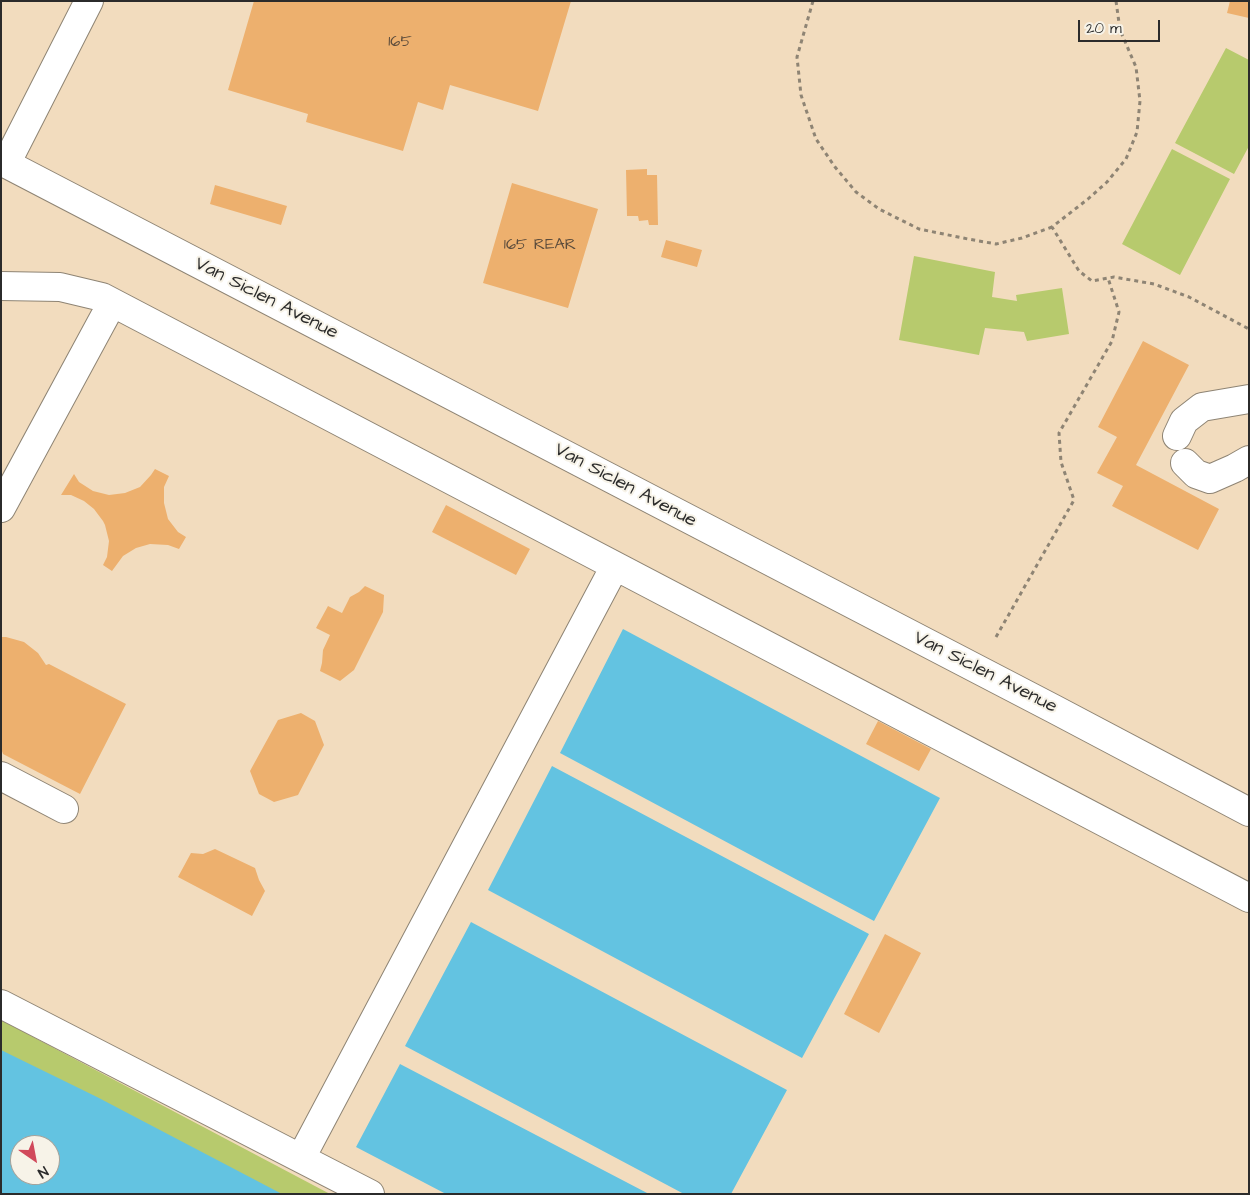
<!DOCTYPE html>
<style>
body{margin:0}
#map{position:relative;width:1250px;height:1195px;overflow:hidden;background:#f2dcbe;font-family:"Architects Daughter",sans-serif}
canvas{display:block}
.frame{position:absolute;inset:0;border:2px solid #2b2b2b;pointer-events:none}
.north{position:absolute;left:10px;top:1135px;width:50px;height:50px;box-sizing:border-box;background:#f7f3e8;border:1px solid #a5a39c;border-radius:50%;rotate:147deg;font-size:14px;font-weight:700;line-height:20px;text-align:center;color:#2b2b2b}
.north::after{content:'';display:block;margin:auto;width:18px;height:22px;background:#d1495b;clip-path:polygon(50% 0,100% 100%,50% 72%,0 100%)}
.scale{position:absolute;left:1078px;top:20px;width:82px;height:22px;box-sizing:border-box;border:2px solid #2b2b2b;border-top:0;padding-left:6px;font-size:15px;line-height:18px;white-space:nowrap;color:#2b2b2b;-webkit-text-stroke:4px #f7f3e8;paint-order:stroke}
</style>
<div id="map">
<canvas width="1250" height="1195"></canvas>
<div class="frame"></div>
<div class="north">N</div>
<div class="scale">20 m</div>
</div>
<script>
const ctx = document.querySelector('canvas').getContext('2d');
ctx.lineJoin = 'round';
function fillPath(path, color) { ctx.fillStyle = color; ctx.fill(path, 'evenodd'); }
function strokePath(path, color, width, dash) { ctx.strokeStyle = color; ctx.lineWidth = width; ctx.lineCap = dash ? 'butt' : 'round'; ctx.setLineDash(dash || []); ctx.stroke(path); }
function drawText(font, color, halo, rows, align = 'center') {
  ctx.font = font + ' "Architects Daughter",sans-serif'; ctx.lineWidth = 4; ctx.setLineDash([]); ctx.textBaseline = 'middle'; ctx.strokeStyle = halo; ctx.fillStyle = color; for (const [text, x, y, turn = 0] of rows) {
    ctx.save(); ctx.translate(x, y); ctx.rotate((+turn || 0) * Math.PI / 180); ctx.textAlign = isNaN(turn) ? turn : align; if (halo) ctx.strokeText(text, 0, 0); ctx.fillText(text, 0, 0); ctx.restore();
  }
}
fillPath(new Path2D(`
 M1226,48L1249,60V146L1234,174L1175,143Z
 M1172,149L1230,179L1180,275L1122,244Z
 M914,256L995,272L992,297L1017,301L1016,295L1062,288L1069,334L1027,341L1024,332L985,328L979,355L899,340Z
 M1,1020L330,1194H278L1,1052Z`), '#b7ca6d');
fillPath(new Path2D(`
 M623,629L940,798L874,921L560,753Z
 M552,766L869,934L802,1058L488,890Z
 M471,922L787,1090L731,1194H684L405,1046Z
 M1,1050L97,1097L282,1194H1ZM20,1145H50V1175H20Z
 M400,1064L649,1194H446L356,1147Z`), '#63c3e1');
fillPath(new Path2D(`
 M254,1H571L538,111L450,85L443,110L418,102L403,151L306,122L308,114L228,90Z
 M1230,1H1249V18L1227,13Z
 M647,169V175H657L658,225H649L648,220L639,221L638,216H627L626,170Z
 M512,183L598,209L568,308L483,283Z
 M215,185L287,206L281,225L210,204Z
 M666,240L702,250L697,267L661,257Z
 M1143,341L1189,365L1136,465L1219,509L1198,550L1112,506L1123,486L1097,473L1117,437L1098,427Z
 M155,469L169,476L164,487V503L168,519L178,532L186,537L179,549L168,545L150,544L136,548L123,556L112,571L103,565L107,557L109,541L105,525L103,521L94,509L84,501L71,495H61L74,474L79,482L93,491L109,495L125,493L140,487L151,475Z
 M446,505L530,549L516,575L432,532Z
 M365,586L384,595L383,612L354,670L340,681L320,671L322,663L323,650L330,635L316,628L328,606L342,613L350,597L359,592Z
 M1,637H6L24,642L38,653L46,665L49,664L126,704L80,794L3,754L1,748Z
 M301,713L315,721L324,745L298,795L274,802L259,794L250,771L278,720Z
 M878,721L931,749L919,771L866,744Z
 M215,849L255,868L259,880L265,891L252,916L178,877L191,853L203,854Z
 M885,934L921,953L879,1033L844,1014Z`), '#edb06e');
const minor = new Path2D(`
 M1,161L1054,709L1249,812
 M6,164L89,1
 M1,286L60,287L102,297L1249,898
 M1177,436L1184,421L1202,407L1249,399
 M1185,463L1196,474L1210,479L1235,468L1249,460
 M1,508L112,303
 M1,776L64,809
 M1,1004L370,1194
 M301,1158L615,566`);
strokePath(minor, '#8e8474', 30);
strokePath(new Path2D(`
 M813,1L797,57L801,95L816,139L835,167L856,192L879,209L919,229L968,239L996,244L1022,238L1052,227
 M1116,1L1120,30L1136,67L1140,101L1137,132L1126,159L1107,182L1088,199L1052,227L1079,271L1092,281L1114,277L1154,284L1189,297L1249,329
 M996,637L1074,500L1061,462L1059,433L1112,341L1119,312L1108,278`), '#8e8474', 3, [4, 4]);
strokePath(minor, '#fff', 28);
drawText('16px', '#5c4c3c', null, [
 ["165",400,43],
 ["165 REAR",540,246]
]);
drawText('19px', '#2b2b2b', '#f7f3e8', [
 ["Van Siclen Avenue",266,299,27],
 ["Van Siclen Avenue",625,486,28],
 ["Van Siclen Avenue",985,673,27]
]);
</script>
